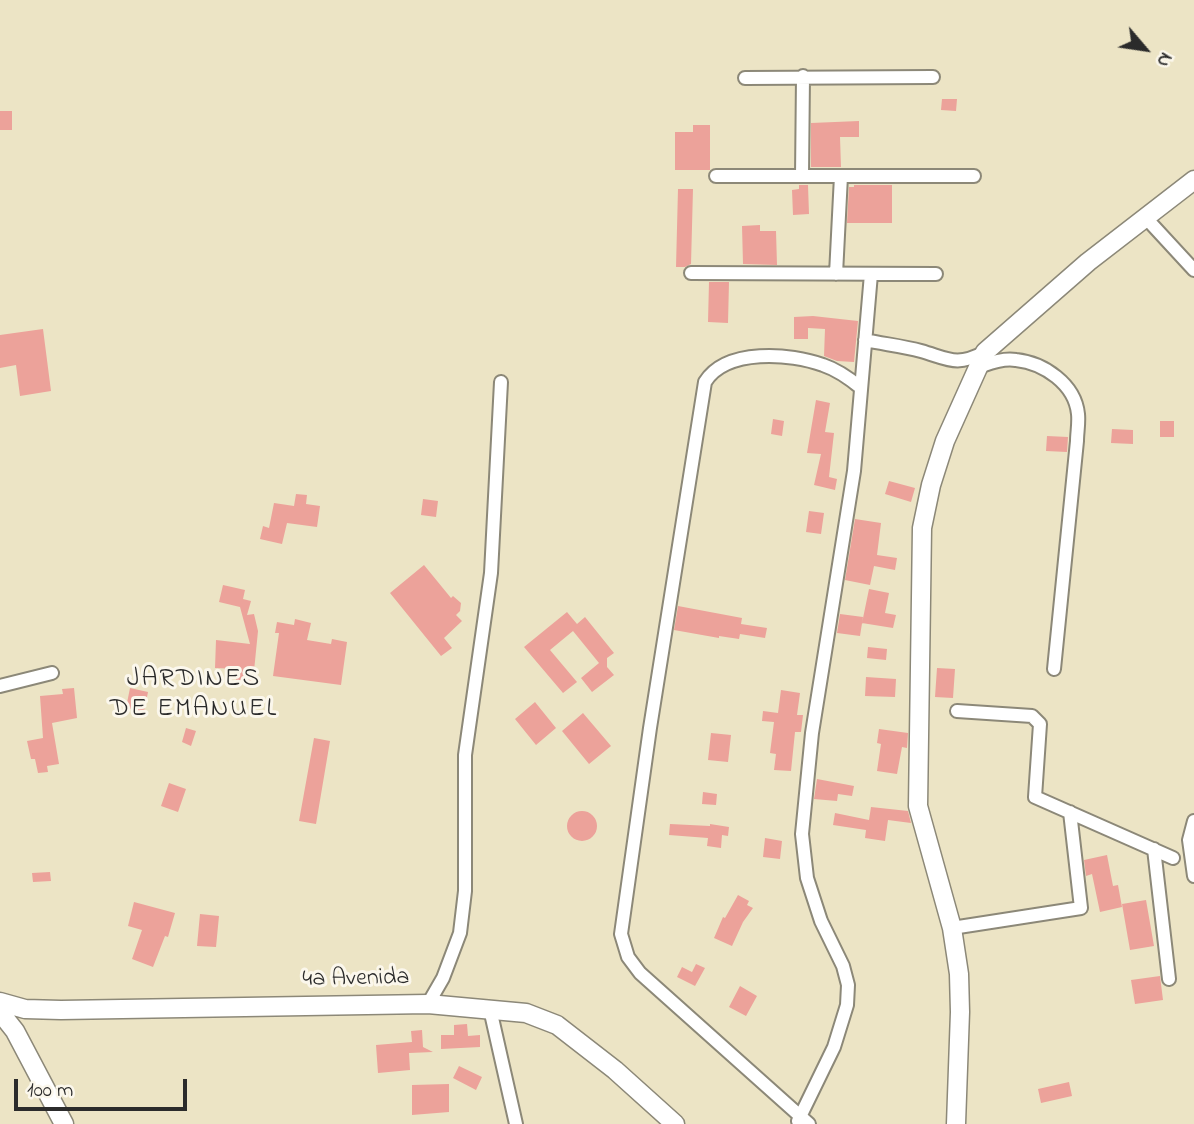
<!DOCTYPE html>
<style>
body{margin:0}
#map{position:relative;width:1194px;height:1124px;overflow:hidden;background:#ece4c5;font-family:"Indie Flower",sans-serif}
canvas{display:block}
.north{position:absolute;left:1110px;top:14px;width:70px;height:70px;-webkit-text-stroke:5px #fbf7ec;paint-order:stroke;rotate:119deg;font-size:19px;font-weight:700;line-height:28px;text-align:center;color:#2b2b2b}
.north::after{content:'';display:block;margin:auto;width:24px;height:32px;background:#2b2b2b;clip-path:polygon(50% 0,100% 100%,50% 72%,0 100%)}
.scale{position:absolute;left:14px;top:1079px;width:173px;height:32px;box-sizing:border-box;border:4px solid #2b2b2b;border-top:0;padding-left:9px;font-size:21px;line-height:24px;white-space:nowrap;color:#2b2b2b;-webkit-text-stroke:5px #fbf7ec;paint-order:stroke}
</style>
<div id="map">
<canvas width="1194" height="1124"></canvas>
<div class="north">N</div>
<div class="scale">100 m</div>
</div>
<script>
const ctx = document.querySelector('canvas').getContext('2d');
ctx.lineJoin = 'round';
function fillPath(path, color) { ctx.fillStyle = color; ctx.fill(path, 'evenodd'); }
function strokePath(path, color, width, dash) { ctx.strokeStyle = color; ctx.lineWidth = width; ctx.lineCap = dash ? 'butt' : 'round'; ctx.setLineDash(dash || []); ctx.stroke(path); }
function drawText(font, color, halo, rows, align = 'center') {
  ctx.font = font + ' "Indie Flower",sans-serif'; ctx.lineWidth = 6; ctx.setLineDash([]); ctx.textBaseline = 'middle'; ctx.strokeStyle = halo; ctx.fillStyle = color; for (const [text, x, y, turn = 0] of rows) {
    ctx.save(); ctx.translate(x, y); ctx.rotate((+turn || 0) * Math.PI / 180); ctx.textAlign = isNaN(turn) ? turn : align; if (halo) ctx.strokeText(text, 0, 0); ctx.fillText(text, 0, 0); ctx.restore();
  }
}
fillPath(new Path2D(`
 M942,99H957L956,111L941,110Z
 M0,111H12V130H0Z
 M859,121V137H840L841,167H811V123Z
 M693,125H710V170H675V132H693Z
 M799,185H808L809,214L793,215L792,190L799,189Z
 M854,185H892V223H847L849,187H854Z
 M678,189H693L691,264L685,267H676Z
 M760,225V231H776L777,265L743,264L742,226Z
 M709,282H729L728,323L708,322Z
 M813,316L858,321L854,362L837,361L824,356L825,329L808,328V339H794V317Z
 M43,329L51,391L20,396L16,365L0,368V335Z
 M816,400L830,403L825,432L834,433L829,477L837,479L835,490L814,485L821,454L807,453Z
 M773,419L784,421L782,436L771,434Z
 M1160,421H1174V437H1160Z
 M1112,429L1133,430V444L1111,443Z
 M1047,436L1068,437L1067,452L1046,451Z
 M889,481L915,488L911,502L885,494Z
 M296,494L307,495L306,504L320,506L317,527L287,523L282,544L260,539L263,526L269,528L274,503L294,506Z
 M423,499L438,501L436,517L421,515Z
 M809,511L824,513L821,534L806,532Z
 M855,519L881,523L877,555L897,558L895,570L874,566L870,585L845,580Z
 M424,565L451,598L453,596L461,603L460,611L456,615L462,621L444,638L452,648L441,656L390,593Z
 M223,585L245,590L243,599L251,601L247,615L254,614L258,631L253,681L236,680L237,669L215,668L216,640L250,644L240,607L219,602Z
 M869,589L889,593L885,613L896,615L893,628L862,623Z
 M678,606L742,618L741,624L767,628L765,638L740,634L739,639L719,636V638L674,630Z
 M567,612L577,624L585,617L614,653L607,658V667L614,675L592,692L581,678L599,663L573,631L550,650L577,682L563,693L524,647Z
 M840,614L863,617L860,636L837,633Z
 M295,619L311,623L307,640L331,644L332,639L347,642L341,685L273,676L279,633H275L277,622L294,625Z
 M868,647L887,649L886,660L867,658Z
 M937,668L955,669L953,698L935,697Z
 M866,677L896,679L895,697L865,696Z
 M74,688L77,718L52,723L59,764L47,766L48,772L38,773L35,759H31L27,741L43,738L40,696L63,694L62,689Z
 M130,688L148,692L144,712L126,708Z
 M781,690L800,693L797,715H803L801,732H795L791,771L774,770L776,754L770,753L774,722L762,721L763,711L778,713Z
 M535,702L556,728L536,745L515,719Z
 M583,713L611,746L589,764L562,731Z
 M186,728L196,731L191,746L182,742Z
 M879,729L908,733L907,748L902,747L897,774L877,771L881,744L877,743Z
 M711,733L731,735L728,762L708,760Z
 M314,738L330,741L316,824L299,821Z
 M817,779L854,786L852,796L838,794L837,801L814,799Z
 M169,783L186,789L178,812L161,806Z
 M703,792L717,794L716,805L702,804Z
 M871,807L908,811L911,823L888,820L885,841L865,838L866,830L833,825L835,813L869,820Z
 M567 826a15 15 0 1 1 30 0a15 15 0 1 1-30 0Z
 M670,824L710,826V824L729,827L728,836L722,835L721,848L707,846L708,838L669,835Z
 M765,838L782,841L780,859L763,857Z
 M1107,855L1113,886L1118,885L1122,907L1100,912L1092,874L1086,876L1084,860Z
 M50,872L51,881L33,882L32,873Z
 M738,895L749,901L747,905L753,908L743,922L732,946L714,938L723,917L725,918Z
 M1146,900L1154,946L1130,950L1122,904Z
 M134,902L175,913L168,937L165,936L153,967L132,959L142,930L128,926Z
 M200,914L219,916L216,947L197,946Z
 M696,964L705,968L695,986L677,977L682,967L692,972Z
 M1160,976L1163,1000L1135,1004L1131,980Z
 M740,986L757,996L746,1016L729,1007Z
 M467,1024L468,1036L480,1035V1047L441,1049V1035H454V1025Z
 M422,1030L423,1047L433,1052L409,1053L410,1070L378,1073L376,1045L412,1042L411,1031Z
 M459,1066L482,1077L476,1090L453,1078Z
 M1069,1082L1072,1096L1041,1103L1038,1089Z
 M449,1084V1112L412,1115V1085Z`), '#eca29a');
const street = new Path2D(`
 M745,78L933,77
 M716,176H974
 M802,176L803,76
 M1146,218L1194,270
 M691,273L936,274
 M836,274L841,176
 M865,340C883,344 903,346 921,351C949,359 956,367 985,352
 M978,367C990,363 1003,358 1016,360C1044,363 1075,384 1078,414C1079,423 1077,433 1077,441L1054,669
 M0,686L52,673
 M957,711L1032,716L1040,724L1035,797L1173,858
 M1194,821L1189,840L1194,876
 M1154,849L1169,979
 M952,928L1081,908L1070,812
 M428,1004L443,978L460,933L465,891V755L491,573L501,382
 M490,1009L516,1124
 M798,1121L834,1047L847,1005L848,985L843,966L821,921L807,878L802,834L812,733L854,471L871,274
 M809,1124L640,973L628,957L621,934L650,728L705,382C726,348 791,353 823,365C838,370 849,378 861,388`);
const secondary = new Path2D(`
 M0,1002L25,1009L61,1010L428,1004L526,1013L557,1025L615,1070L675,1124
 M0,1012L15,1031L64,1124
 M956,1124L960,1012L959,974L952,928L918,806L922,528L931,485L945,441L985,352L1088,262L1194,180`);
strokePath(street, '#8c8878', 16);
strokePath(secondary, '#8c8878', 21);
strokePath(street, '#fff', 12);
strokePath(secondary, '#fff', 18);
drawText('24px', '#2b2b2b', '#fbf7ec', [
 ["4a Avenida",356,980,-1]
]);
ctx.letterSpacing = '2px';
drawText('26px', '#2b2b2b', '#fbf7ec', [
 ["JARDINES",194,681],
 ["DE EMANUEL",194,711]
]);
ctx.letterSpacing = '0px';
</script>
